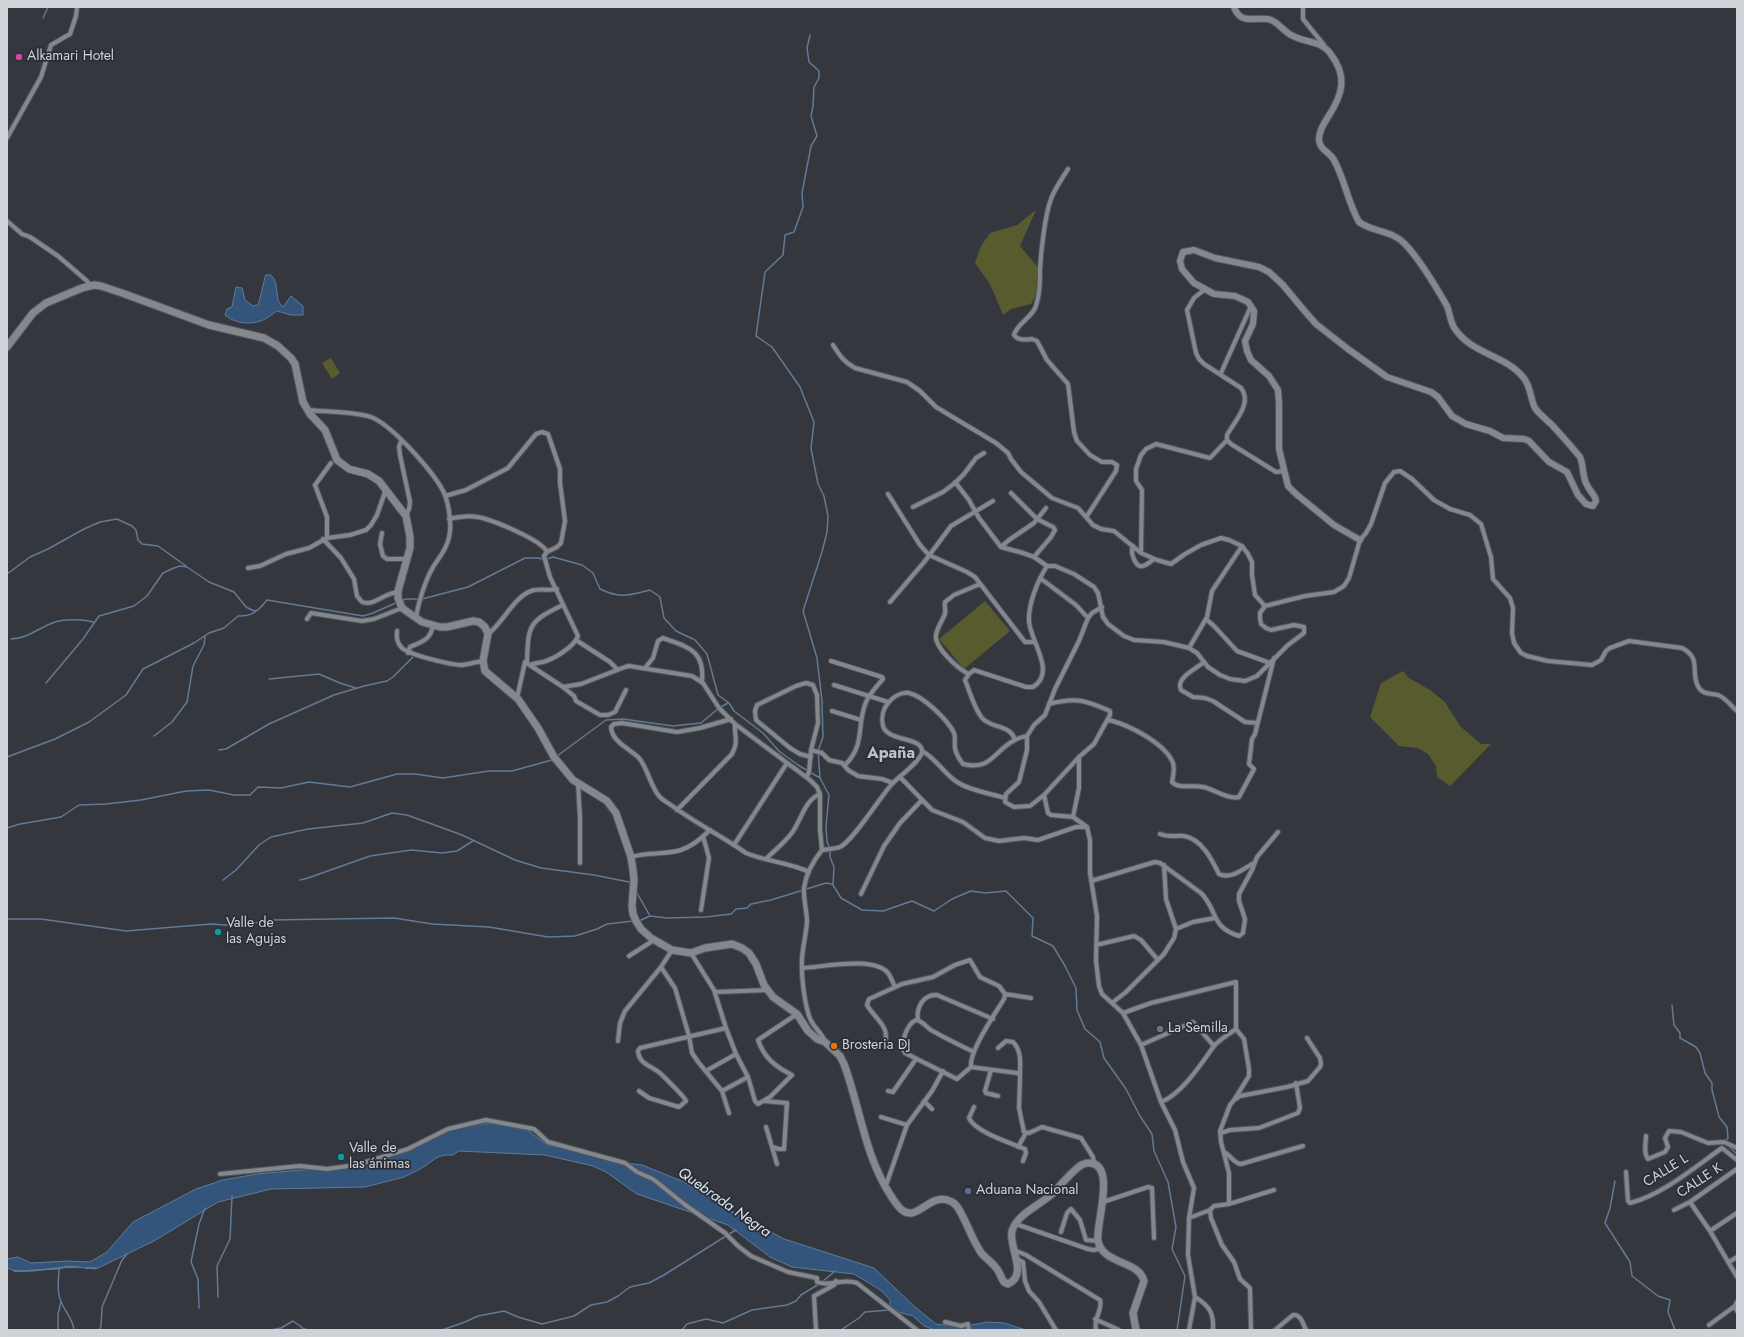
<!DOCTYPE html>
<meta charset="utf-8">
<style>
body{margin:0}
#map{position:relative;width:1744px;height:1337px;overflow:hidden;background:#34383e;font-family:Jost,sans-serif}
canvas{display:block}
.frame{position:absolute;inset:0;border:8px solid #cfd2d6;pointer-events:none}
</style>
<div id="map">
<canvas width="1744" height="1337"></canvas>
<div class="frame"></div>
</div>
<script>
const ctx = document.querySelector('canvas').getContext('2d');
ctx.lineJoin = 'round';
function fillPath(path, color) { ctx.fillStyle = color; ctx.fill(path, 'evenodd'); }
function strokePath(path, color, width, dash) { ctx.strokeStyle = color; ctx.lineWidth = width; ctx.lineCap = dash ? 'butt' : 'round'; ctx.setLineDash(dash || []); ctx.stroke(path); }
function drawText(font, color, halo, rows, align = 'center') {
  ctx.font = font + ' Jost,sans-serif'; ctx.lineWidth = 3.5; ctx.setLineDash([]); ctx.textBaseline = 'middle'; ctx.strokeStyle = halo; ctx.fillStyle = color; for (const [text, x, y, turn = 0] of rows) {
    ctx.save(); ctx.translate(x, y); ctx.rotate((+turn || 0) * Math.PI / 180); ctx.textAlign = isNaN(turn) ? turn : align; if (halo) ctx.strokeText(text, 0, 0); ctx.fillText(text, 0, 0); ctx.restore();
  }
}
fillPath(new Path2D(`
 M1036,210L1020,246L1040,270L1039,290L1031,304L1011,309L1003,315L990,284L975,263L981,246L990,233L1017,225Z
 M331,358L340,373L332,379L322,363Z
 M985,601L1010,631L964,669L939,639Z
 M1403,671L1409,678L1430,690L1445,702L1460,726L1481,744H1491L1450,786L1437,777L1436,766L1428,754L1418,748L1399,746L1370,717L1381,683Z`), '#585b2e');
const water = new Path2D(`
 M266,275H271C281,285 273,300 283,307L291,296L303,306V315H291L277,311C273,313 271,316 267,318C254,326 235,324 225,315L227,309L232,307L236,287L242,288L245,300L253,306L258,305Z
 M504,1123L526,1129L547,1145L597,1155L625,1163L642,1165L684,1182L731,1211L784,1239L874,1268L915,1307L936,1324L961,1327L988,1322L1004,1323L1026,1330H935L924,1326L913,1316L890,1310V1300L882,1291L854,1274L792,1267L770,1257L728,1225L637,1194L606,1172L593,1166L545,1155L459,1151L453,1155H444L436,1158L422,1168L404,1177L365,1187L271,1189L218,1202L154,1241L96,1269L67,1266L59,1269L15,1271L7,1268V1259L18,1257L31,1263L67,1261L90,1262L107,1252L133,1222L196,1189L223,1180L257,1174L356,1165L408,1149L448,1129L481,1124Z`);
fillPath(water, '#33557b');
strokePath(water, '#627a96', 1);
strokePath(new Path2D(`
 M43,18L48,7
 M810,35L807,48L809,62L819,71V78L814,87L813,106L811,116L817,136L811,146L802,193L803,207L794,232L785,235L783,255L765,272L756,336L772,347L800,387L814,422L811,448L818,484L824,496L828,516L827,532L822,552L803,611L817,658L822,701L823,737L818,751L820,778
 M7,574L30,557L48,549L84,529L100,522L117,519L132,526L136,530L138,540L142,544L158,546L186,566
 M401,601L406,599H422L468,587L525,558H539L544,560L553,557L582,565L593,573L600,589C621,599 629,595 650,590L660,597L664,618L676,631L695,640L707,654L718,695L729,703L734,711L763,733L779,751L798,765L820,778L829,795L826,826L827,842L830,848V857L834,867L833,885L841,898L862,910L883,911L912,901L934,911L952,899L971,891L985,893L1006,891L1033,918L1032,936L1053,946L1065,966L1076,988L1077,1010L1085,1029L1100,1042L1104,1058L1126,1089L1140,1116L1152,1134L1154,1151L1168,1182L1176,1227L1172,1249L1185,1276L1177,1330
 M11,639C27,639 40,627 55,622C65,619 82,619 93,622
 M269,679L319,674L340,683L356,688
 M46,683L83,639L99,616L134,606L147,596L163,573L174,568L180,566L187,567L209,582L234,592L246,607L252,610L256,611
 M154,736L172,722L187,702L193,666L204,645L205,637
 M219,750L226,749L269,724L334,695L364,686L387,681L393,677L413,657
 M557,756L606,720L623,719L673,726L701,723L719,708L728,703
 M7,757L55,739L89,722L126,695L143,669L194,643L209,633L224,628L238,616C252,617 259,610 267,600L363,616L373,613L398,602
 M7,828L20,824L61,817L79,805L106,804L141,800L186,791L209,790L234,795H250L258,787L281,788L309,782L350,787L397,774H415L443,778L489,771H512L552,760
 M223,880L236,870L259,845L271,837L308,829L363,823L392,813L407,815L462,835L515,860L541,868L594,875L629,882L631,885
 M300,880L308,878L370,856L411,850L442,853L457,851L473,841
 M637,893L650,916
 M7,919H41L126,931L211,924L239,926L270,920L394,918L432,924L489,927L548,937L575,936L597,929L607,924L633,921
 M639,921L650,916L667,918L706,917L731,914L736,909L747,908L751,904L771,900L826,883L832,884
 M1672,1005L1674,1025L1680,1033V1038L1696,1047L1700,1053L1705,1073L1712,1083V1090L1719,1117L1727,1127L1728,1138L1724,1142
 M1727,1145L1737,1154
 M1615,1181L1610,1208L1605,1223L1630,1262L1632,1276L1658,1296L1670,1300L1668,1312L1675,1330
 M729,1234L736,1230
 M86,1268H96
 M59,1269C59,1277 57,1287 59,1295C61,1308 73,1317 74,1330
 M14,1271C36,1273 57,1266 78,1267
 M822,1282L835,1271
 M218,1297L217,1266L230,1239L232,1196
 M199,1308L198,1279L191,1262L199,1224L205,1208
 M58,1330V1314L61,1302
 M99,1330L101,1326L102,1307L122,1260L127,1254
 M271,1330L281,1328L293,1321L304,1329L309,1330
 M442,1330L465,1322L478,1316L504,1311L518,1317L542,1324L574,1316L591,1305L607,1302L618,1296L630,1287L649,1283L664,1275L726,1236
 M682,1330L687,1324L706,1319L723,1323L752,1310L787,1305L796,1301L801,1295L819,1284
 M841,1330L859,1318L865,1312L889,1310`), '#627a96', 1.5);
const minor = new Path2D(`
 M1303,7V19L1324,45
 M7,138L41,77L51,45L70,34L76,16L77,7
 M1068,169C1062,179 1055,188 1051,199C1045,215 1041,251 1040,269C1040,282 1040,293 1036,306C1032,318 1017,323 1014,335C1018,341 1026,340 1032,339L1037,341L1047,360L1068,384L1074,432L1077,441L1090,455L1102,462H1112L1117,465L1116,471L1087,516
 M7,221L22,234L30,237L58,256L87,281L90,286
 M833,345C840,356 844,362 855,368L907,382L920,391L936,407L996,443L1008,453L1011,459L1021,472L1052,498L1078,508L1093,525L1101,529L1114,531L1141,553L1157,560L1171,564L1185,554L1201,545L1221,538L1229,540L1242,546L1248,554L1252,562V575L1255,595L1265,606
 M1221,373L1251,306
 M307,410C327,412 351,411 371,417C392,425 436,474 445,495C449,506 452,526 449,537C447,550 438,558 432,569C425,581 418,604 416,618
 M1227,440L1231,444L1276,472L1284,471
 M401,441L399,447L400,455L410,502L409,509L406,516
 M955,482L969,500L979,518L1001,547L1023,553L1034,557L1047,566H1055L1074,574L1094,587L1098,593L1103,617L1108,624L1124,636L1134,640L1164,642L1189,648L1197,653L1208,667L1220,675L1230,679L1245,681L1257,676L1288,645L1304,633V627L1294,625L1271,630L1266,628L1261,624L1260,618V613L1265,606L1305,596L1334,592L1344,586L1349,578L1360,540L1366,533L1371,524L1385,483L1394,472L1400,471L1412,479L1434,500L1450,509L1470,515L1481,524L1491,557L1493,579L1510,598L1513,608L1512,633L1514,643L1521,653L1527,656L1548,661L1592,665L1601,660L1606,651L1610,648L1629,641L1682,648C1703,659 1689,673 1699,688C1703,695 1712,693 1718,695C1726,698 1731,706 1737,711
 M1011,493L1037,519L1053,527L1055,530L1051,537L1034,557
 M888,494L920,545L929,555L967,572L975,577L1025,642H1035
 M445,496L466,490L508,468L536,434L542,432L548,434L560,469V483L565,521L561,543L557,547L547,552C542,540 491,519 477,517C468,515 458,517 449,519
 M913,507L943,492L955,483L964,474L976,458L984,453
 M382,533L380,544L383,556L387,559H408
 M327,538V517L315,485L331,463
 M323,539L341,558L354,579L357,596L362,602C375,607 385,591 399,593
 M1133,546C1130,552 1135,568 1143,566C1147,565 1151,561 1154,559
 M1001,547L1009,540L1034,523L1046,508
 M1141,553L1142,490L1136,481V469L1141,455L1146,449L1156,444L1210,458L1227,440V435C1234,422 1253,403 1241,388L1204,364L1199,359L1196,353L1187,310L1194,298L1204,290
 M248,568L260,566L286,554L309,548L327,538L350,535L366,530L371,525L377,515L386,489
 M1040,578L1076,605L1088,618
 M890,602L925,561L951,526L993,501
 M307,619L311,613L362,621L374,619L402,608
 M1206,619L1214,626L1237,651L1270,663
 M397,631C396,638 397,643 402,648C410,655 451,665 462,665C469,664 476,662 483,661
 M488,634C502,624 514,597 531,591C539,588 548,591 557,589
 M576,640L610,662L617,669
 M1189,648L1207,617L1212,591L1242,546
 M408,653L410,647C421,642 431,640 433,625
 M831,661L882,677L883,679C877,686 870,693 866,702C856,726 866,744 845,765
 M527,662C528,625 529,621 563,605
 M1204,662C1196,669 1175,678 1181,690L1193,697L1205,698L1213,701L1245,722L1257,723
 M530,665C534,663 538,663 543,662C554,659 574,647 578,636L550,577L544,556L547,552
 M645,668L653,658L658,641L663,638C688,647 705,650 702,682
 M969,674C958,669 934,647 936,635C937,628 942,621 945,614C946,610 944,606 945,602L954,595L980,584
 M834,685L888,702
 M563,687L581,684L625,667L629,666L692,676L703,683L719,708L735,724L810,780L817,787L820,794V830L822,850
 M517,698L525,662L563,687L574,696L576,701L600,715H608L615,712L626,690
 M832,711L861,720
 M731,719L700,728L677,732L622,723L614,724L611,727C612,742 629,748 639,758C648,769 650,785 659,796C662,800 667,802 671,805C695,823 722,836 746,853C767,862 789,862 809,872
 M1109,720C1129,725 1165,743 1173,763C1175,769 1173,776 1172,782C1180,790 1193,784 1203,787C1214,789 1228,800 1239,797L1254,769L1249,764L1252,739L1255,734L1274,658
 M1027,736V750L1019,782L1006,794L1005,802L1014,807L1030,806L1044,795L1048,813L1051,815L1073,817L1087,827L1090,840V873L1097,916L1096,961L1099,986L1102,994L1123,1013L1141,1045L1161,1102L1175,1130L1183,1162L1194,1188L1189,1218L1188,1255L1195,1297L1189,1330
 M1015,740C1010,724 992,729 982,718C974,708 970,692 965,680L969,674L974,670L1026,687H1033C1057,672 1030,641 1029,621C1028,604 1038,580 1047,566
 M922,751C938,760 943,773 957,782C970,791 990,793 1005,798
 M811,757L800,754L790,748L756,720L755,711L757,705L796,686L806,683L813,685L817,695L818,723L811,750
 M807,776L809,772L811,750L822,753L829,760L842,763L848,770L858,776L882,779L893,783
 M900,777L932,810L963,822L985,838L999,841L1024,838L1038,840L1076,827H1087
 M578,784L580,817V863
 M1044,795L1079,757L1094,744L1110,715V711C1085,700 1076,697 1049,704
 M677,810L732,754C739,741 734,736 735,724
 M1073,817L1079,788V757
 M1160,834C1170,838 1175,835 1184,836C1202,839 1212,860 1219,874C1231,880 1244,868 1254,863
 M734,845L787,763
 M631,857C647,852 665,855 681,850C693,846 702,838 710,830
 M766,859C774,851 784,843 791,834C801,822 804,800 820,794
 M1091,881L1155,862L1160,863L1201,893C1218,910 1210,927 1239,936L1243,933L1245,919L1239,901V894L1252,870L1257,857L1278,832
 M861,894L884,846L900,823L922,800
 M701,910L709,858L703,836
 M1176,929L1193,922L1215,918
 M1096,945L1134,936L1141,940L1158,960
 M691,953L714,990L726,1028L736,1054L748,1077L755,1101L758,1104L770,1097L792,1075C776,1067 764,1058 758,1040L797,1014
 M629,956L654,940
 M661,967L675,988L689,1036L692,1053L699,1063L722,1091L729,1113
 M803,968C823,967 874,956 888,973C891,977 893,983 895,987
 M715,992L769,990
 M1005,994L1031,998
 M1112,1003L1126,992L1164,954L1174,938L1176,929L1166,899L1164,865
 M1123,1013L1151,1003L1236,982V1029L1244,1039L1249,1069V1076L1234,1100
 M918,1020C916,1008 923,994 937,995L993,1019
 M618,1041L620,1023L625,1011L661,967L672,950
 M825,1041C821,1032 812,1026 809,1016C804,1000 801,974 802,958C803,946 806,934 807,922C807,912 803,897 804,888C806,874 813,861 822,850C827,849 835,849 840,847C853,841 880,797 892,784C898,777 924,759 922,750C920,737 887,741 883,726C881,718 883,709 888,703C893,697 901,692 909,693C923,696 948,720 954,733C956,738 954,743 955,748C956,754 959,759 963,764C992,771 993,751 1015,740C1018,738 1023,737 1027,736L1034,725L1045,715L1055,689L1079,641L1088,618L1092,613L1102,607
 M885,1042C890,1026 874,1018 867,1005L869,999L902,984L933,977L955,965L970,960L980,977L999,986L1005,994L1004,999C995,1014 969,1051 971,1067
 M1141,1045L1193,1022L1214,1046
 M998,1048L1006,1041L1013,1042C1022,1051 1020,1063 1020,1075
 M974,1052C959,1045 945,1038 931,1030C925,1026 923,1021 916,1020C907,1024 899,1045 905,1053L957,1079L971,1067L1017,1073L1020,1075V1079L1019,1108L1024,1132L1029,1133L1042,1127L1081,1138L1093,1157L1094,1163
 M991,1070L985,1091L986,1093L998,1096
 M706,1071L736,1054
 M639,1091L649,1098L679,1107L686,1101C685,1097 665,1078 661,1074C653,1066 639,1065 638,1051L640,1048L726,1028
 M722,1091L748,1077
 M888,1091L893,1092L916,1059
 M764,1101L787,1103L784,1149H779L772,1147L766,1127
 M924,1101L932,1109
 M1161,1102C1182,1094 1201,1064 1214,1046C1219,1040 1229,1034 1236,1029
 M974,1107L969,1118C975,1132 1011,1143 1025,1149L1026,1153L1023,1161
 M881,1117L907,1125
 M1221,1133L1230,1130L1259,1128L1298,1113L1300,1108L1296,1083
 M1646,1136C1646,1143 1643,1153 1648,1159L1665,1152L1668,1147L1665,1138L1669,1131L1681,1132L1708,1143L1724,1142L1737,1148
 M772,1147L777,1164
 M1018,1147L1026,1133
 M1224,1152C1231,1155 1233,1163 1241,1164L1303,1146
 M1626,1172L1628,1201L1630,1203C1662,1195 1695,1167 1722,1148L1737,1160
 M220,1174L300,1166L327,1169L356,1165L408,1149L448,1129L486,1120L534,1129L548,1142L625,1163L637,1172L653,1179L684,1204L725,1233L738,1246L751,1256L788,1272L817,1278V1282C830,1287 843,1278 857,1283L917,1330
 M885,1188L907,1125L932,1091L943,1071
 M1103,1202L1148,1187L1152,1188L1154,1238
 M1690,1202L1710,1231L1737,1277
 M1229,1204V1173L1221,1142L1220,1131L1230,1105L1234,1100L1240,1096L1287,1087L1308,1081L1320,1067L1321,1064L1320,1058L1307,1038
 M1210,1210L1211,1218L1222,1245L1234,1262L1240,1279L1250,1288L1251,1330
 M1674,1210L1690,1202L1737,1169
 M1189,1218L1210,1210L1214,1206L1229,1204L1274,1190
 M1016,1224L1088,1249L1094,1250L1101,1248
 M1710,1231L1737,1213
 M1061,1232L1067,1213L1071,1209L1080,1220L1086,1240L1098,1241
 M1014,1250L1026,1255L1100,1300C1103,1311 1093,1317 1096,1330
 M1017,1259L1023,1262L1025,1281L1029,1291L1039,1302L1056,1330
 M1729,1262L1737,1257
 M1195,1297C1210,1306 1214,1314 1213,1330
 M1737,1302L1735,1306L1737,1311
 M1095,1319L1119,1330
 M945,1322L961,1326L968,1324L969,1330
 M1709,1325L1735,1306
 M816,1330L814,1296L834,1285L836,1281
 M1275,1330L1293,1315C1301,1314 1303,1324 1306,1330`);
const tertiary = new Path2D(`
 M1234,7C1241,27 1258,15 1271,20C1279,23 1285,33 1293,36C1307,43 1321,41 1330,53C1348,76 1343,94 1328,117C1324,123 1319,131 1319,139C1319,150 1330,152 1334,160C1345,180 1348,203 1359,222C1372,232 1392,230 1405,244C1421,261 1435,285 1447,306C1450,313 1450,322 1455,329C1472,354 1505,355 1523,377C1531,386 1530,398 1535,408C1539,414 1547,420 1552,425C1562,436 1571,446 1580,457C1584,466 1582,477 1587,485C1590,492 1595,494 1596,501L1593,506L1586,504L1578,495L1567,472L1549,462L1529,441L1524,439L1503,438L1490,431L1466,424L1452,416L1438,397L1431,392L1387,377L1348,349L1316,324L1302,308L1283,285L1269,272L1259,267L1215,258L1194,250L1183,252L1180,261L1182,269L1194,283L1214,294L1235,296L1248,302L1254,311L1253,324L1245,341L1247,351L1251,360L1269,376L1278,390L1279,403V449L1288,486L1296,494L1334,525L1360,540`);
const secondary = new Path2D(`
 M7,347L33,313L46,303L82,288L94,285L101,286L122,293L209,325L264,338L278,346L291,358L295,364L303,402L310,414L325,430L337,460L349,469L368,474L379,481L406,516L410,537V548L398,591V598L402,608L422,622L440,627H447L473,621L479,622L485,627L488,634L483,661L485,671L518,699L538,728L554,757L573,780L607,801L616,813L631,857L633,870L634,880L632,906L633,914L636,921L641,929L651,938L672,950L691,953L705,948L732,944L742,948L749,953L756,964L764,985L773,997L797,1014L808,1031L817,1039L825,1042L840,1056L844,1064C860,1107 865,1157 891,1196C894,1200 897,1206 902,1210C918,1223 930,1190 952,1202C958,1205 961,1213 964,1219C970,1231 974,1243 982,1254C987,1259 993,1263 997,1269C1000,1273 1001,1278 1004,1282L1008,1284C1029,1275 1008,1246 1012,1231C1017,1214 1040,1205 1052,1194C1061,1185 1070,1173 1080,1166C1083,1164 1085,1163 1088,1163C1118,1162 1095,1225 1098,1241C1103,1265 1139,1260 1144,1281L1133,1313L1136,1330`);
strokePath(minor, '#52555a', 6);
strokePath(tertiary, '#52555a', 8);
strokePath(secondary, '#52555a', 9);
strokePath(minor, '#83888f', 4);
strokePath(tertiary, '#83888f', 6);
strokePath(secondary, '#83888f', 7);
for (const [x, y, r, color] of [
 [19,57,4,"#d1479c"],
 [218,932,4,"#0f9aa8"],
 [1160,1029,4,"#6b7280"],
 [834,1046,4,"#e8710a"],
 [341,1157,4,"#0f9aa8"],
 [968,1191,4,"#5c6f8a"]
]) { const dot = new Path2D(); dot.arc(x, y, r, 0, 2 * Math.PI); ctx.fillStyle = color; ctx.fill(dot); strokePath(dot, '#2a2e34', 1.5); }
drawText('14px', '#cfd2d6', '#2a2e34', [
 ["Alkamari Hotel",27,57],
 ["Valle de",226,924],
 ["las Agujas",226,940],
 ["La Semilla",1168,1029],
 ["Brosteria DJ",842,1046],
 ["Valle de",349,1149],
 ["las ánimas",349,1165],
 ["Aduana Nacional",976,1191]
], 'left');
drawText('14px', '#cfd2d6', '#2a2e34', [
 ["CALLE L",1666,1171,-32],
 ["CALLE K",1700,1181,-33]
]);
drawText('italic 15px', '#dae5f2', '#2a2e34', [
 ["Quebrada Negra",724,1203,35]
]);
drawText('bold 16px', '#bcc2ca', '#2a2e34', [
 ["Apaña",891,754]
]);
</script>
